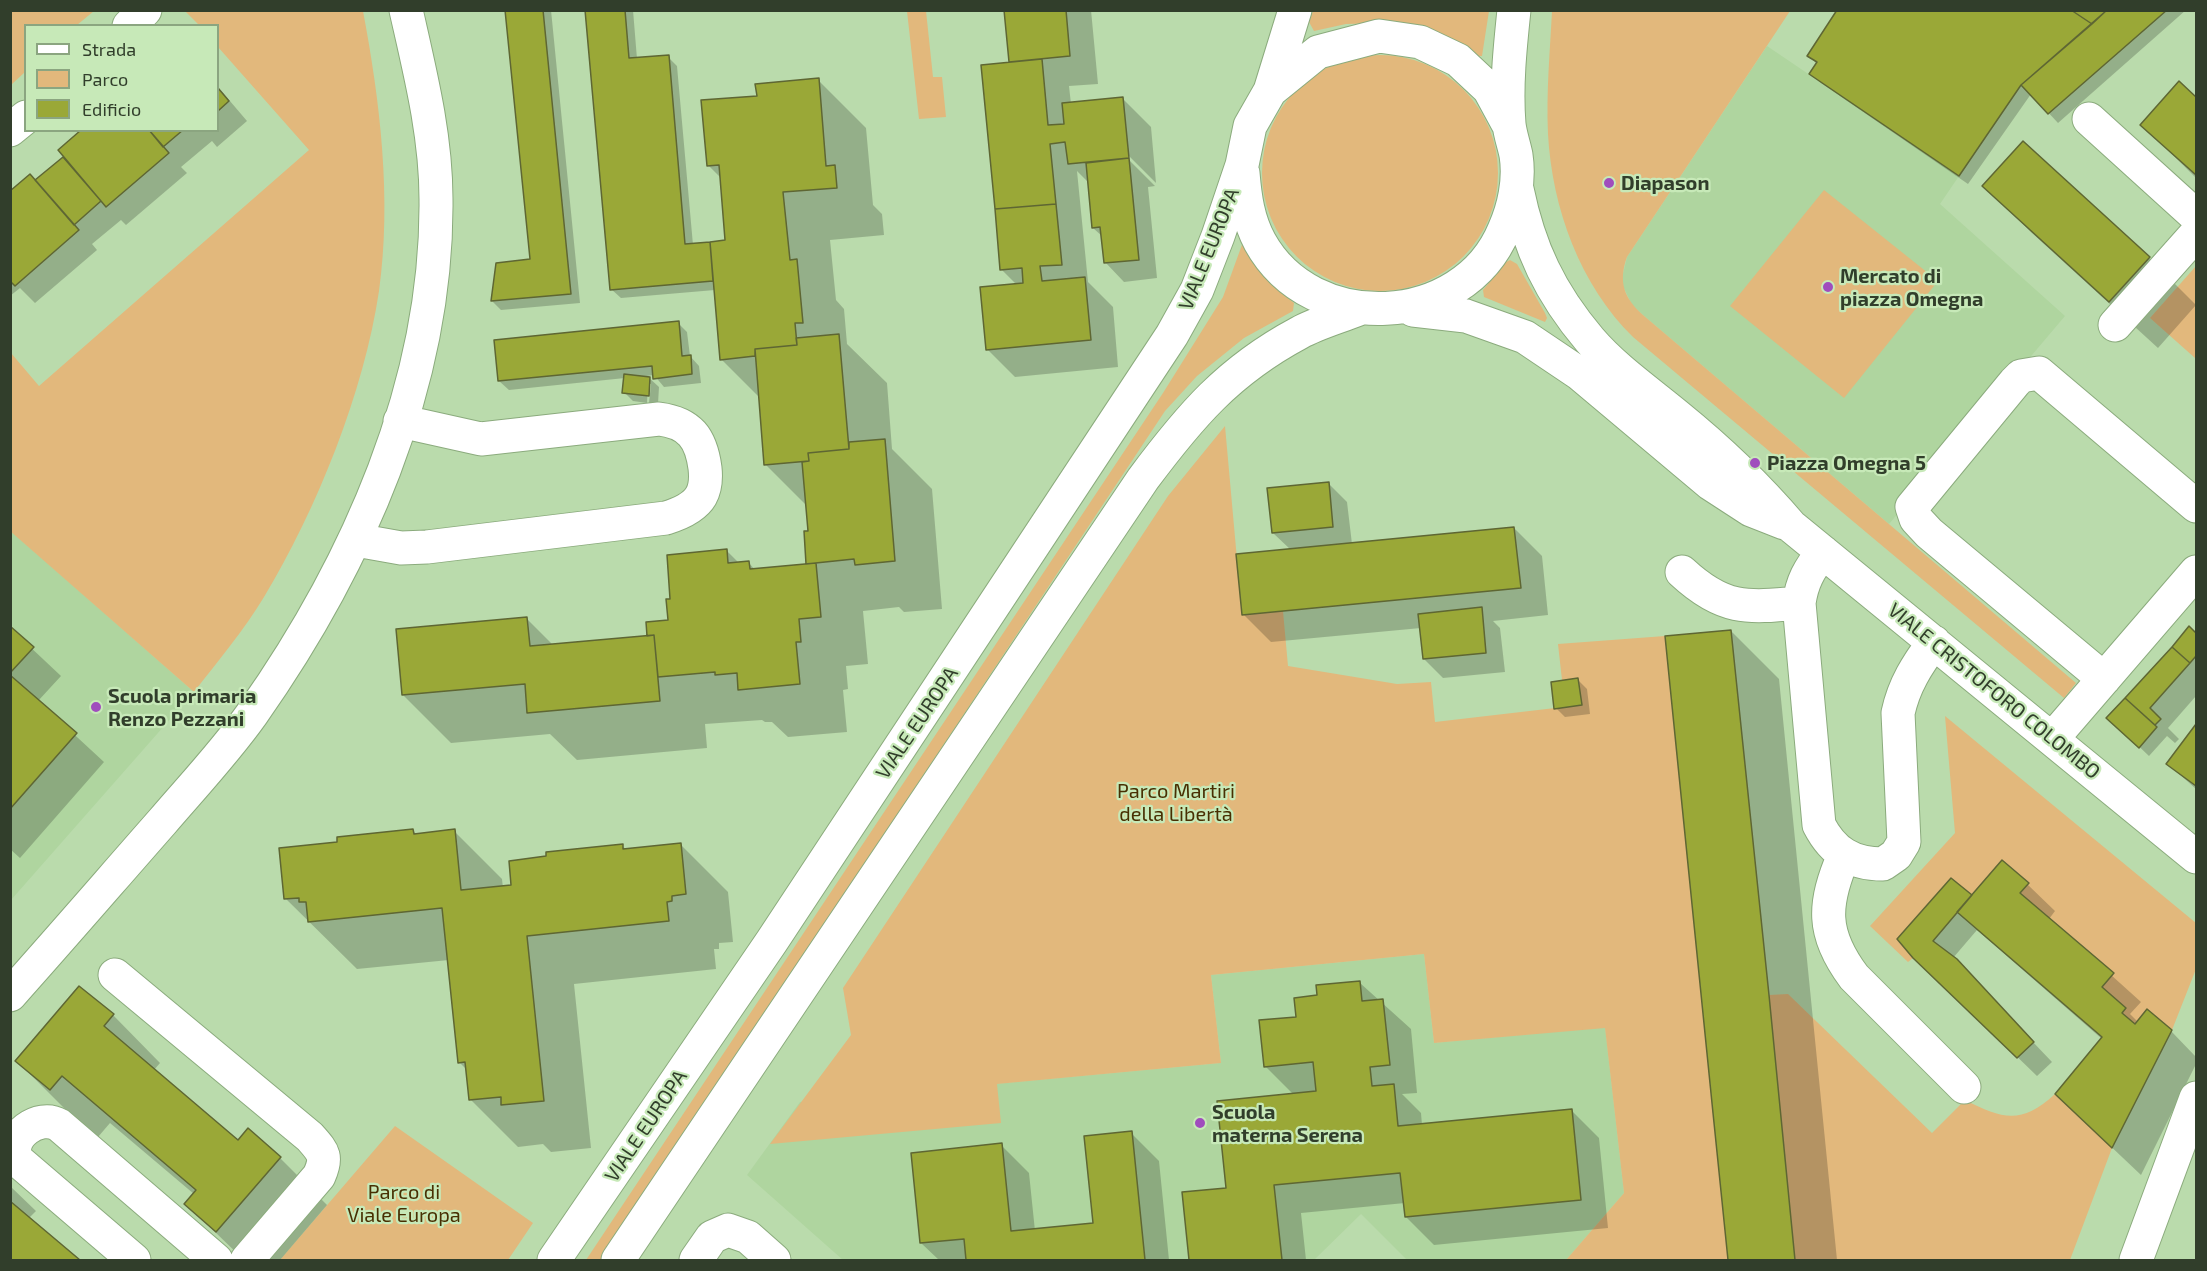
<!DOCTYPE html>
<meta charset="utf-8">
<style>
body{margin:0}
#map{position:relative;width:2207px;height:1271px;overflow:hidden;background:#badbac;font-family:"Exo 2",sans-serif}
canvas{display:block}
.frame{position:absolute;inset:0;border:12px solid #313e2b;pointer-events:none}
.legend{position:absolute;left:24px;top:24px;width:195px;height:108px;box-sizing:border-box;background:#c7e9b8;border:2px solid #8ba580;margin:0;padding:8px 10px;list-style:none;font-size:18px;color:#313e2b}
.legend li{display:flex;align-items:center;gap:12px;height:30px}
.legend b{width:30px;border:2px solid #8ba580}
</style>
<div id="map">
<canvas width="2207" height="1271"></canvas>
<div class="frame"></div>
<ul class="legend">
<li><b style="height:8px;background:#fff"></b>Strada</li>
<li><b style="height:16px;background:#e2b87c"></b>Parco</li>
<li><b style="height:16px;background:#9aa837"></b>Edificio</li>
</ul>
</div>
<script>
const ctx = document.querySelector('canvas').getContext('2d');
ctx.lineJoin = 'round';
function fillPath(path, color) { ctx.fillStyle = color; ctx.fill(path, 'evenodd'); }
function strokePath(path, color, width, dash) { ctx.strokeStyle = color; ctx.lineWidth = width; ctx.lineCap = dash ? 'butt' : 'round'; ctx.setLineDash(dash || []); ctx.stroke(path); }
function drawText(font, color, halo, rows, align = 'center') {
  ctx.font = font + ' "Exo 2",sans-serif'; ctx.lineWidth = 4.5; ctx.setLineDash([]); ctx.textBaseline = 'middle'; ctx.strokeStyle = halo; ctx.fillStyle = color; for (const [text, x, y, turn = 0] of rows) {
    ctx.save(); ctx.translate(x, y); ctx.rotate((+turn || 0) * Math.PI / 180); ctx.textAlign = isNaN(turn) ? turn : align; if (halo) ctx.strokeText(text, 0, 0); ctx.fillText(text, 0, 0); ctx.restore();
  }
}
fillPath(new Path2D(`
 M1767,46L1959,176L1940,204L2065,316L1889,524L1643,315L1632,305L1621,282L1627,257Z
 M11,531L194,692L11,900Z
 M1424,954L1434,1043L1605,1027L1624,1193L1566,1260H1407L1361,1214L1314,1260H843L747,1175L800,1102L1221,1063L1211,975Z`), '#afd59f');
fillPath(new Path2D(`
 M11,10H94V11L77,25L26,26L25,72L11,85Z
 M185,11H363C380,101 392,199 379,291C364,392 317,509 264,597C244,630 218,661 194,692L10,531L11,353L39,386L309,150L218,47V26L199,25Z
 M907,11H926L933,77H942L946,117L919,119Z
 M1313,11H1489L1482,56H1476L1384,23L1346,24L1314,31L1309,22Z
 M1552,11H1790L1627,257C1618,282 1624,298 1643,315L2076,683L2064,698L1633,337C1580,285 1552,208 1548,134C1546,93 1550,51 1552,11Z
 M1262 173a118 118 0 1 1 236 0a118 118 0 1 1-236 0Z
 M1824,190L1938,281L1844,398L1730,306Z
 M1243,242L1246,243C1259,267 1272,286 1294,303L1293,311L1244,338L1197,376L1165,411L602,1260H586L1163,393L1223,297Z
 M1510,260L1517,264L1545,313L1547,318L1545,322L1484,297L1483,290L1506,262Z
 M2196,266V356L2195,358L2150,318Z
 M1225,426L1242,615L1283,611L1288,666L1397,684L1431,682L1435,722L1581,705L1578,679L1562,680L1558,644L1665,636L1728,1260H1566L1624,1193L1605,1028L1434,1043L1424,954L1211,975L1221,1063L997,1084L1001,1123L770,1144L851,1035L843,988L1168,496Z
 M1945,716L2196,923V969L2172,1030L2147,1009L2135,1024L2122,1013L2126,1008L2102,987L2114,973L2020,893L2028,882L2002,860L1972,895L1950,879L1897,939L1913,958L1908,962L1870,926L1955,833Z
 M1788,994L1932,1133L1965,1100C2003,1119 2021,1125 2055,1094L2112,1148L2070,1260H1795L1769,995Z
 M395,1126L533,1223L508,1260H280Z`), '#e2b87c');
fillPath(new Path2D(`
 M507,10H551L580,303L501,310L492,301L532,260Z
 M587,10H633L637,59L668,57L677,66L693,245L727,242L721,178L708,165L758,97L818,80L866,128L873,205L882,214L884,235L830,240L836,300L844,309L847,344L887,383L892,449L932,489L942,609L904,612L899,607L863,611L868,664L846,666L848,689L843,690L847,732L788,737L772,722H765L762,720L705,724L707,748L577,760L550,734L451,743L403,695L527,619L554,646L649,637L669,622L672,600L726,550L740,564L749,563L755,570L808,566L807,506L766,465L760,398L721,359L715,290L621,298L611,289Z
 M1005,10H1091L1098,84L1069,86L1071,104L1123,99L1151,127L1156,183L1128,155V159L1155,186L1148,187L1157,278L1124,282L1105,262L1103,237L1093,228L1089,183L1077,171L1088,282L1113,307L1118,367L1015,377L987,349L1017,285L1002,270L1010,63Z
 M1838,10H2186L2058,123L2031,94L1968,184L1821,83L1811,74L1818,65L1809,56Z
 M2179,83L2196,99V178L2142,124Z
 M218,87L247,121L217,147L212,141L181,167L187,173L126,225L121,220L92,244L97,250L35,303L20,288L10,296V193L36,182L65,157L83,130H218Z
 M2023,143L2149,258L2196,305L2158,348L2032,233L1984,186Z
 M678,323L687,332L690,356L699,366L701,383L664,387L654,375L647,376L659,387L658,404L649,403L651,384H648L647,403L633,401L624,392L625,378L509,390L499,381Z
 M1328,483L1347,502L1352,544L1514,528L1542,556L1548,615L1493,621L1500,628L1505,672L1443,678L1424,659L1421,628L1271,642L1243,614L1291,550L1273,533Z
 M10,628L61,676L38,701L104,762L20,858L10,849Z
 M2190,629L2196,635V696L2168,728L2179,739L2175,743L2167,736L2149,756L2109,718Z
 M1731,631L1779,679L1837,1260H1729L1667,638Z
 M1578,680L1587,689L1590,714L1565,717L1556,708Z
 M2196,727V789L2168,764Z
 M413,831L417,835L454,831L502,879L503,888L512,887L622,845L626,850L680,844L728,892L733,942L719,943V949H714L716,969L574,984L591,1148L551,1152L543,1144L518,1147L470,1099L467,1070L459,1062L449,960L357,969L286,899L339,843Z
 M2027,884L2055,911L2049,919L2141,1002L2130,1014L2138,1022L2171,1031L2196,1057V1064L2141,1175L2085,1122L2102,1039L1977,930L1953,958L2052,1062L2037,1076L1914,957L1972,897Z
 M1360,983L1411,1029L1417,1093L1402,1094L1421,1113L1422,1125L1571,1110L1599,1138L1608,1228L1434,1245L1406,1217L1405,1203L1301,1213L1306,1260H1191L1184,1193L1228,1190L1294,1095L1265,1066L1298,1019L1319,996Z
 M113,1015L160,1063L154,1070L238,1142L280,1158L327,1205L280,1260H244L186,1204L194,1194L110,1123L98,1137L65,1109L17,1061Z
 M1131,1133L1159,1161L1169,1260H939L921,1243L1001,1145L1029,1173L1035,1231L1094,1225Z
 M10,1186L36,1211L28,1219L78,1260H10Z`), '#0003');
const building = new Path2D(`
 M505,10H543L571,294L491,301L496,263L530,259Z
 M585,10H625L629,58L669,55L685,244L710,242L713,281L610,290Z
 M1004,10H1066L1070,56L1009,62Z
 M1837,10H2071L2092,24L2021,85L1959,176L1809,74L1817,62L1807,56Z
 M2071,10H2107L2092,24Z
 M2107,10H2167L2048,114L2021,85Z
 M1042,59L1048,125L1064,124L1062,103L1123,97L1129,158L1068,164L1065,142L1050,144L1056,204L995,209L981,65Z
 M819,78L826,166L835,165L837,188L783,192L790,260L797,259L803,323H795L797,345L755,349V356L720,360L710,242L725,240L719,165L707,166L701,100L757,96L755,84Z
 M2179,81L2196,97V175L2140,125Z
 M218,88L229,101L218,111Z
 M81,130H149L169,153L106,207L58,150Z
 M149,130H183L163,147Z
 M2023,141L2150,257L2109,302L1982,186Z
 M63,157L101,201L74,225L35,180Z
 M1129,158L1139,260L1104,263L1100,227L1092,228L1086,163Z
 M30,174L79,230L15,286L10,281V191Z
 M1056,204L1062,265L1040,266L1042,281L1085,277L1091,340L986,350L980,287L1023,283L1022,268L1000,270L995,209Z
 M679,321L682,356L691,355L692,374L653,379L652,366L498,381L494,340Z
 M839,334L849,449L808,453L809,461L764,465L755,349L797,345L796,338Z
 M624,374L650,377L649,396L622,393Z
 M885,439L895,561L855,565L854,559L806,564L804,531H808L802,462L809,461L808,453L849,449V442Z
 M1329,482L1333,527L1272,533L1267,488Z
 M1514,527L1521,588L1242,615L1236,554Z
 M727,549L728,563L749,561L750,569L816,563L821,617L799,619L801,642H796L800,684L738,690L737,673L715,675V672L658,677L654,635L647,636L646,622L668,620L666,599H670L667,555Z
 M1482,607L1486,653L1423,659L1418,614Z
 M527,617L530,646L654,635L660,701L527,713L525,684L402,695L396,629Z
 M10,626L34,647L10,673Z
 M2189,626L2196,633V656L2190,663L2172,647Z
 M1731,630L1769,995L1795,1260H1728L1713,1113L1665,636Z
 M2172,647L2190,663L2150,708L2161,719L2155,725L2125,698Z
 M10,675L77,733L10,809Z
 M1578,678L1582,705L1554,709L1551,682Z
 M2125,698L2157,727L2139,748L2106,718Z
 M2196,724V786L2166,764Z
 M413,829L414,834L455,829L461,890L511,885L509,861L546,856V852L623,844V849L681,843L686,894L672,896V901L667,902L669,921L527,936L544,1101L501,1105V1097L469,1100L465,1062L458,1063L442,908L308,922L306,902H299V898L284,899L279,848L337,842V837Z
 M2002,860L2029,883L2020,893L2114,973L2102,987L2126,1008L2122,1013L2135,1024L2147,1009L2172,1030L2112,1148L2055,1094L2102,1037L1957,912Z
 M1951,878L1972,895L1933,941L1957,959L2034,1042L2017,1058L1913,958L1897,939Z
 M1360,981L1362,1001L1383,999L1390,1065L1370,1067L1372,1086L1394,1084L1398,1126L1572,1109L1581,1200L1405,1217L1400,1173L1274,1185L1282,1260H1189L1182,1192L1226,1188L1217,1101L1316,1091L1313,1062L1264,1067L1259,1020L1296,1017L1294,998L1317,995L1316,985Z
 M79,986L114,1014L104,1026L238,1140L248,1128L281,1157L216,1232L184,1204L196,1190L62,1076L50,1090L15,1061Z
 M1132,1131L1145,1260H966L964,1239L920,1243L911,1153L1002,1143L1011,1231L1093,1223L1084,1136Z
 M10,1201L80,1260H10Z`);
fillPath(building, '#9aa837');
strokePath(building, '#5e6633', 1.5);
const minor = new Path2D(`
 M129,26L145,10
 M1270,91L1318,52L1379,36L1420,42L1458,60L1489,89L1508,124
 M2089,119L2196,216
 M10,130L26,117
 M1243,173C1245,197 1248,220 1260,242C1312,336 1463,329 1504,230C1514,208 1520,180 1516,155C1514,145 1510,134 1509,124C1506,86 1510,48 1514,10
 M1517,189C1529,248 1550,293 1590,340C1614,368 1647,391 1676,415C1718,449 1756,485 1791,526L2196,857
 M1413,310L1466,316L1525,337L1580,374L1711,484L1751,510L1784,523
 M2115,325L2196,234
 M356,540L401,548L427,547L666,518C679,514 694,508 701,496C706,487 706,477 705,468C701,438 690,423 659,419L481,439L400,421
 M1823,552C1809,569 1802,582 1799,603L1819,825C1833,852 1852,864 1883,864L1896,855L1904,842L1898,713C1904,685 1917,665 1934,642
 M1682,572C1723,610 1746,608 1799,603
 M2104,679L1929,533L1916,519L1912,507L2015,382L2021,376L2039,373L2196,506
 M2052,739L2196,572
 M1844,855C1823,904 1821,933 1854,977L1964,1087
 M115,975L310,1137C323,1152 328,1156 319,1176L247,1260
 M10,995C61,938 111,880 162,822C192,787 225,752 252,714C357,565 438,384 436,199C436,135 420,72 406,10
 M134,1260L16,1159C7,1136 39,1113 59,1125L216,1260
 M554,1260L772,941L1172,335L1197,290L1218,236L1242,165L1250,126L1270,91L1295,10
 M618,1260L1143,479C1190,416 1228,371 1299,333C1317,323 1339,317 1359,309
 M696,1260L712,1237L728,1230L748,1237L774,1260
 M2136,1260L2196,1098`);
strokePath(minor, '#8bab7d', 35);
strokePath(minor, '#fff', 33);
for (const [x, y, r, color] of [
 [1609,183,6,"#a04dbd"],
 [1828,287,6,"#a04dbd"],
 [1755,463,6,"#a04dbd"],
 [96,707,6,"#a04dbd"],
 [1200,1123,6,"#a04dbd"]
]) { const dot = new Path2D(); dot.arc(x, y, r, 0, 2 * Math.PI); ctx.fillStyle = color; ctx.fill(dot); strokePath(dot, '#c7e9b8', 2); }
drawText('bold 20px', '#313e2b', '#c7e9b8', [
 ["Diapason",1621,183],
 ["Mercato di",1840,276],
 ["piazza Omegna",1840,299],
 ["Piazza Omegna 5",1767,463],
 ["Scuola primaria",108,696],
 ["Renzo Pezzani",108,719],
 ["Scuola",1212,1112],
 ["materna Serena",1212,1135]
], 'left');
drawText('20px', '#313e2b', '#c7e9b8', [
 ["VIALE EUROPA",1209,249,-68],
 ["VIALE CRISTOFORO COLOMBO",1994,691,39],
 ["VIALE EUROPA",917,723,-56],
 ["VIALE EUROPA",646,1126,-56]
]);
drawText('20px', '#482f02', '#c7e9b8', [
 ["Parco Martiri",1176,791],
 ["della Libertà",1176,814],
 ["Parco di",404,1192],
 ["Viale Europa",404,1215]
]);
</script>
